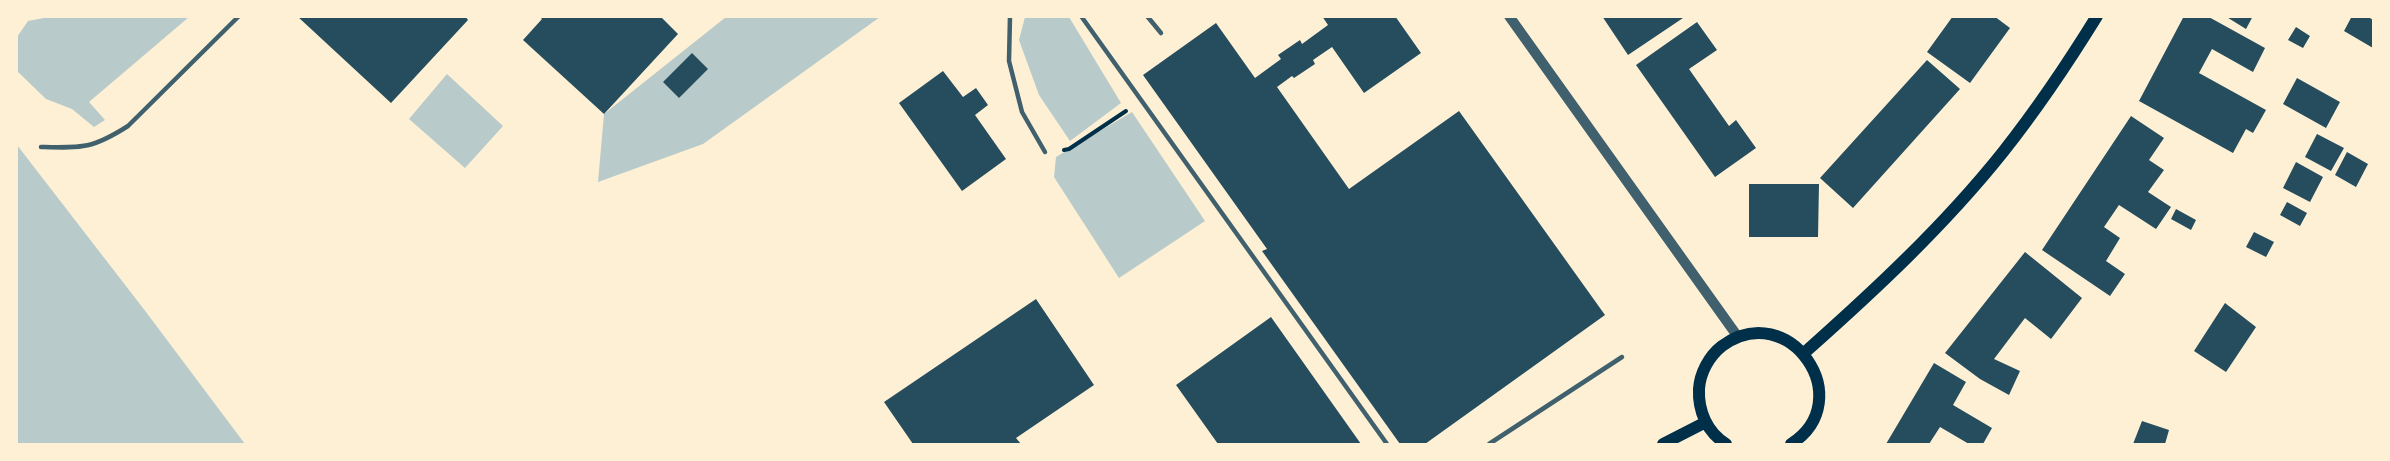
<!DOCTYPE html>
<style>
body{margin:0}
#map{position:relative;width:2390px;height:461px;overflow:hidden;background:#fdf0d5;font-family:Helvetica,sans-serif}
canvas{display:block}
.frame{position:absolute;inset:0;border:18px solid #fdf0d5;pointer-events:none}
</style>
<div id="map">
<canvas width="2390" height="461"></canvas>
<div class="frame"></div>
</div>
<script>
const ctx = document.querySelector('canvas').getContext('2d');
ctx.lineJoin = 'round';
function fillPath(path, color) { ctx.fillStyle = color; ctx.fill(path, 'evenodd'); }
function strokePath(path, color, width, dash) { ctx.strokeStyle = color; ctx.lineWidth = width; ctx.lineCap = dash ? 'butt' : 'round'; ctx.setLineDash(dash || []); ctx.stroke(path); }
fillPath(new Path2D(`
 M49,17V16L189,17L89,102L105,120L94,127L72,109L46,99L17,71V37L28,21Z
 M726,17H880L703,144L598,182L604,114Z
 M1025,17H1069L1121,103L1070,141L1039,95L1019,40Z
 M447,74L503,126L465,168L409,119Z
 M1132,112L1205,221L1119,278L1054,177L1056,157Z
 M17,145L146,312L245,444H17Z`), '#b9caca');
fillPath(new Path2D(`
 M297,16H465L468,20L391,103Z
 M539,16H660L678,34L604,114L523,40L542,19Z
 M1322,16H1395L1421,53L1364,93L1332,47L1313,60L1315,64L1294,78L1292,76L1277,87L1349,189L1459,111L1605,315L1425,444H1400L1262,251L1267,249L1143,75L1216,23L1255,78L1281,59L1278,55L1300,40L1302,44L1328,25Z
 M1602,16H1686L1628,55Z
 M1953,16H1994L2010,28L1970,83L1927,52Z
 M2184,16H2207L2265,48L2253,72L2212,49L2199,73L2266,110L2253,133L2246,129L2233,153L2139,101Z
 M2225,16H2253L2246,29Z
 M2352,16H2367L2373,20V48L2344,31Z
 M1697,22L1717,50L1689,69L1729,126L1736,120L1756,148L1715,177L1636,65Z
 M2296,27L2310,36L2303,48L2288,40Z
 M692,53L708,69L679,98L663,82Z
 M1927,60L1960,89L1853,208L1820,178Z
 M943,71L963,97L976,88L988,105L975,115L1006,159L962,191L899,103Z
 M2297,78L2340,102L2326,128L2283,104Z
 M2131,116L2164,138L2149,160L2164,170L2148,192L2171,207L2156,229L2119,205L2104,227L2120,238L2106,261L2125,274L2110,296L2042,250Z
 M2317,134L2344,148L2331,171L2305,157Z
 M2347,152L2368,164L2356,187L2335,175Z
 M2296,162L2323,177L2310,202L2283,188Z
 M1749,184H1819L1818,237H1749Z
 M2287,202L2307,213L2300,226L2280,215Z
 M2176,209L2196,220L2191,230L2171,219Z
 M2254,232L2274,242L2266,257L2246,247Z
 M2025,252L2082,298L2051,339L2025,318L1994,359L2020,371L2009,395L1980,379L1945,353Z
 M1036,299L1094,385L1016,438L1021,444H913L884,402Z
 M2225,303L2256,327L2226,372L2194,351Z
 M1271,317L1361,444H1218L1176,385Z
 M1934,363L1966,382L1953,405L1992,428L1983,444H1969L1940,427L1929,444H1886Z
 M2142,421L2169,430L2165,444H2133Z`), '#264d5e');
strokePath(new Path2D(`
 M1064,150L1069,149L1126,111`), '#003049', 4);
strokePath(new Path2D(`
 M1010,16L1009,61L1022,112L1045,152
 M1081,16L1387,444
 M1147,16L1161,33
 M41,147C82,148 92,149 128,126L239,16
 M1489,444L1622,357`), '#3f606c', 4.5);
strokePath(new Path2D(`
 M1509,16L1738,337`), '#3f606c', 10);
strokePath(new Path2D(`
 M1803,354C1874,291 1944,226 2003,152C2037,109 2068,63 2097,16
 M1663,444L1706,422
 M1726,444C1707,432 1698,411 1699,389C1700,373 1709,356 1722,346C1789,297 1860,400 1791,444`), '#003049', 12);
</script>
